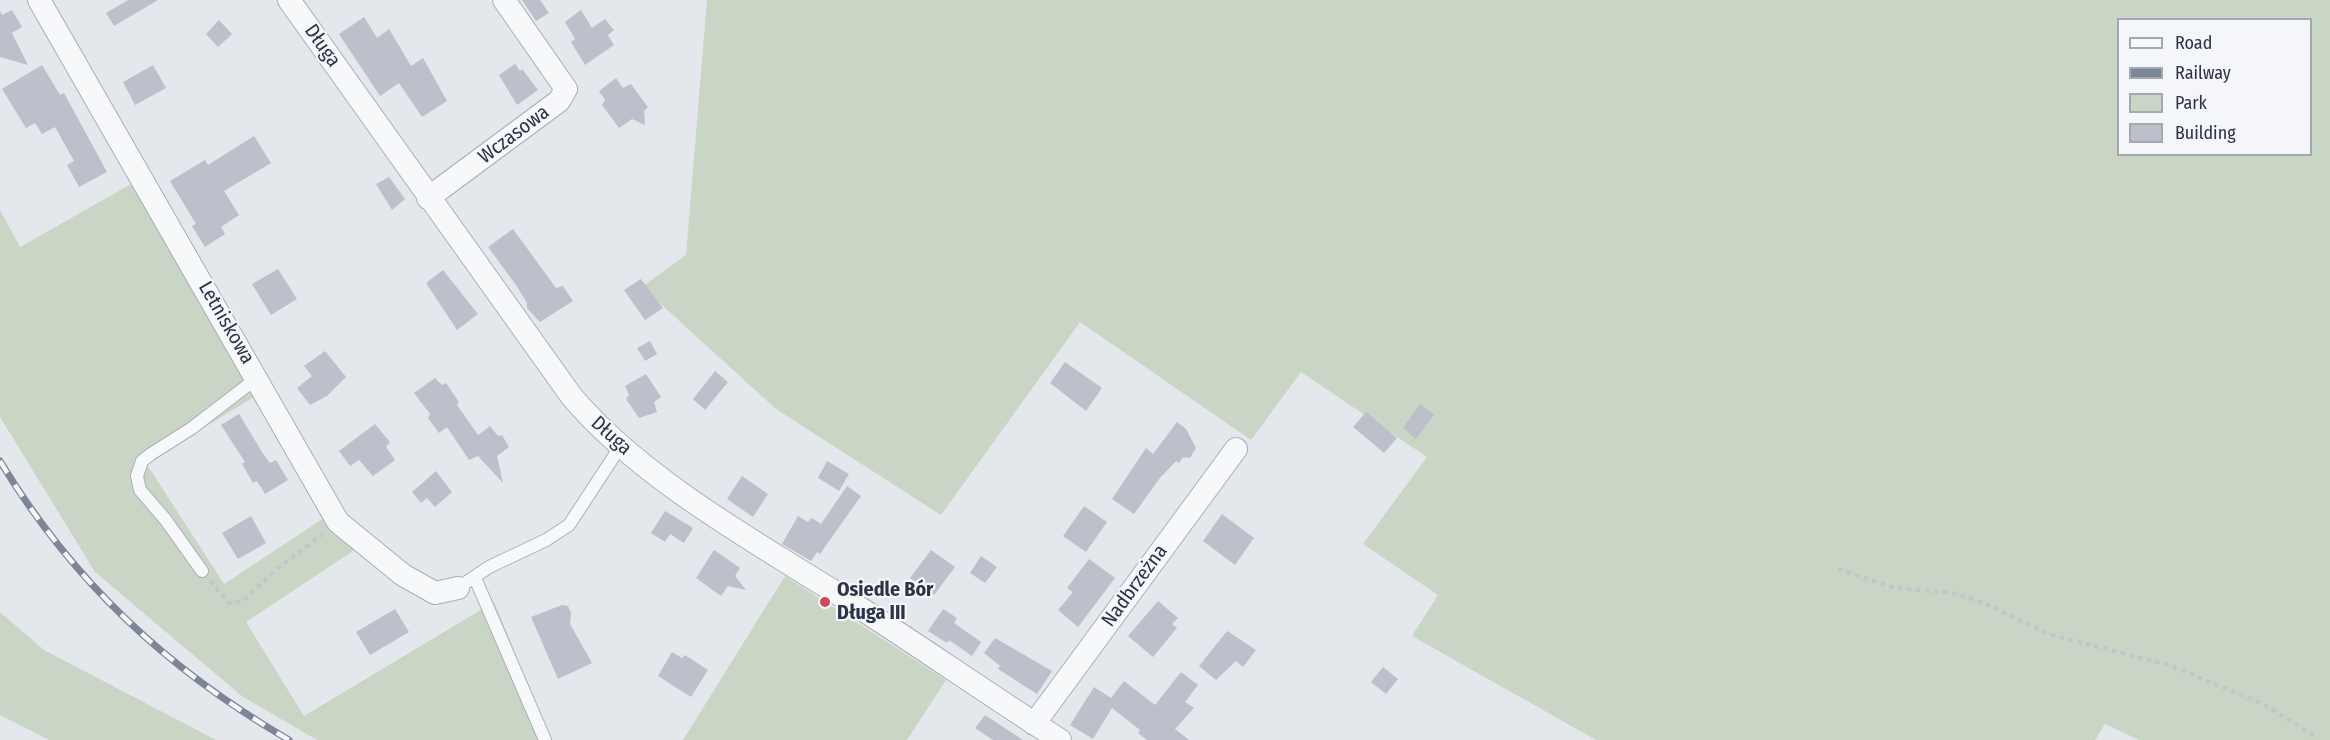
<!DOCTYPE html>
<meta charset="utf-8">
<style>
body{margin:0}
#map{position:relative;width:2330px;height:740px;overflow:hidden;background:#e4e7ec;font-family:"Fira Sans Condensed",sans-serif}
canvas{display:block}
.legend{position:absolute;left:2117px;top:18px;width:195px;height:138px;box-sizing:border-box;background:#f4f6f9;border:2px solid #a4a8b1;margin:0;padding:8px 10px;list-style:none;font-size:18px;color:#2b3445}
.legend li{display:flex;align-items:center;gap:12px;height:30px}
.legend b{width:30px;border:2px solid #a4a8b1}
</style>
<div id="map">
<canvas width="2330" height="740"></canvas>
<ul class="legend">
<li><b style="height:8px;background:#f7f8fa"></b>Road</li>
<li><b style="height:8px;background:#7d8696"></b>Railway</li>
<li><b style="height:16px;background:#c9d6c5"></b>Park</li>
<li><b style="height:16px;background:#bbc0ca"></b>Building</li>
</ul>
</div>
<script>
const ctx = document.querySelector('canvas').getContext('2d');
ctx.lineJoin = 'round';
function fillPath(path, color) { ctx.fillStyle = color; ctx.fill(path, 'evenodd'); }
function strokePath(path, color, width, dash) { ctx.strokeStyle = color; ctx.lineWidth = width; ctx.lineCap = dash ? 'butt' : 'round'; ctx.setLineDash(dash || []); ctx.stroke(path); }
function drawText(font, color, halo, rows, align = 'center') {
  ctx.font = font + ' "Fira Sans Condensed",sans-serif'; ctx.lineWidth = 4.5; ctx.setLineDash([]); ctx.textBaseline = 'middle'; ctx.strokeStyle = halo; ctx.fillStyle = color; for (const [text, x, y, turn = 0] of rows) {
    ctx.save(); ctx.translate(x, y); ctx.rotate((+turn || 0) * Math.PI / 180); ctx.textAlign = isNaN(turn) ? turn : align; if (halo) ctx.strokeText(text, 0, 0); ctx.fillText(text, 0, 0); ctx.restore();
  }
}
fillPath(new Path2D(`
 M707,0H2330V740H2139L2105,724L2095,740H1596L1412,636L1438,595L1363,544L1427,457L1301,372L1251,440L1080,322L941,515L776,409L642,287L686,255ZM2118,20H2310V154H2118Z
 M147,175L272,386L146,463L224,584L327,516L356,549L246,622L304,716L494,602L551,740H317L243,697L95,572L0,417V210L20,247Z
 M785,576L946,680L907,740H683Z
 M0,612L44,650L216,740H49L0,715Z`), '#c9d6c5');
fillPath(new Path2D(`
 M128,0H158L114,26L106,13Z
 M522,0H540L549,13L536,21Z
 M12,10L22,27L12,33L28,65L0,57V11L2,15Z
 M581,10L592,28L605,19L614,30L608,35L614,45L585,65L571,42L575,39L565,22Z
 M364,17L377,38L389,29L411,66L423,58L447,101L422,117L399,83L380,96L339,34Z
 M219,20L232,34L218,47L206,34Z
 M515,64L520,71L522,69L538,90L517,105L499,75Z
 M42,65L60,95L64,93L107,172L79,187L67,165L74,161L55,127L42,134L35,123L26,128L2,89Z
 M153,65L166,88L135,105L123,82Z
 M616,78L623,88L631,84L648,107L644,111L645,125L632,119L619,128L602,105L605,100L599,91Z
 M254,136L271,163L224,191L239,215L221,227L225,234L205,247L192,226L196,224L170,181L205,160L208,165Z
 M389,177L405,199L392,210L376,184Z
 M513,229L556,288L563,286L573,301L540,322L527,308V303L516,285L488,247Z
 M278,269L297,299L271,315L252,284Z
 M443,270L478,314L457,330L426,283Z
 M641,279L663,308L645,320L624,290Z
 M650,341L657,354L645,361L637,348Z
 M325,351L346,377L327,396L310,405L297,388L312,376L304,366Z
 M1065,362L1102,388L1086,411L1050,383Z
 M715,371L728,382L705,410L693,399Z
 M646,374L661,397L654,402L657,412L639,418L626,399L629,395L625,386Z
 M435,378L442,385L446,383L459,402L457,405L478,435L490,426L498,436L502,435L509,447L497,456L503,483L478,456L469,460L447,427L439,433L428,418L430,414L414,393Z
 M1420,404L1434,415L1416,439L1403,428Z
 M1366,412L1397,438L1384,453L1353,427Z
 M239,414L262,452L270,463L276,460L288,480L265,494L257,481L253,483L242,464L245,462L221,425Z
 M1177,422L1186,429L1196,448L1190,458L1183,457L1179,463L1176,461L1160,478L1134,514L1112,499L1146,448L1153,454Z
 M375,424L390,442L386,447L395,460L373,476L359,460L350,466L339,451Z
 M827,461L849,474L839,491L818,478Z
 M436,471L452,492L435,507L427,498L421,503L412,492Z
 M742,476L768,494L753,517L727,499Z
 M847,486L861,496L820,554L817,552L811,561L782,544L798,516L808,522L812,518L821,524Z
 M1084,506L1107,522L1086,552L1063,536Z
 M665,511L693,528L684,543L670,534L665,542L651,533Z
 M1222,514L1254,538L1235,565L1203,541Z
 M251,516L266,543L238,559L222,533Z
 M714,550L740,568L735,576L746,590L728,586L721,596L696,578Z
 M931,550L955,567L934,595L910,578Z
 M981,556L997,567L985,583L970,573Z
 M1089,559L1115,578L1078,627L1058,610L1073,592L1067,588Z
 M1158,601L1178,618L1172,624L1177,628L1153,657L1128,636Z
 M562,605L568,606L571,613L570,624L592,663L558,679L531,617Z
 M395,609L409,632L370,655L356,632Z
 M943,609L957,618L954,623L981,642L972,656L949,640L947,643L928,631Z
 M1227,631L1256,650L1243,667L1236,661L1216,680L1199,666Z
 M995,638L1052,671L1037,694L998,669L1000,666L984,653Z
 M672,652L682,658L685,655L708,670L691,697L658,676Z
 M1383,667L1398,679L1386,694L1371,682Z
 M1181,672L1198,685L1185,702L1194,708L1175,729L1189,740H1147L1138,733L1140,730L1112,708L1093,739L1070,725L1094,687L1111,698L1124,681L1155,705Z
 M985,715L1023,740H993L975,728Z`), '#bbc0ca');
const service = new Path2D(`
 M202,571L165,519L140,490L137,476L142,461L151,454L192,428L257,378
 M475,578L545,740
 M458,588L489,567L546,540L569,525L620,447`);
const minor = new Path2D(`
 M39,0L338,522L403,575L435,593L458,588
 M289,0L572,397C643,480 754,541 846,599C918,645 988,694 1060,740
 M428,198L559,101L566,89L504,0
 M1034,724L1236,449`);
strokePath(service, '#a9aeb7', 14);
strokePath(minor, '#a9aeb7', 24);
strokePath(new Path2D(`
 M1838,569L1895,588L1953,593L1984,603L2048,634L2169,665L2265,705L2310,733L2316,740
 M210,581L229,603L243,601L273,572L324,533`), '#c2c5cb', 4, [4.5, 4.5]);
strokePath(service, '#f7f8fa', 12);
strokePath(minor, '#f7f8fa', 22);
const rail = new Path2D(`
 M0,461C73,582 167,669 289,740`);
strokePath(rail, '#7d8696', 7);
strokePath(rail, '#f4f6f9', 4.5, [14]);
for (const [x, y, r, color] of [
 [825,602,6,"#d1495b"]
]) { const dot = new Path2D(); dot.arc(x, y, r, 0, 2 * Math.PI); ctx.fillStyle = color; ctx.fill(dot); strokePath(dot, '#f4f6f9', 2); }
drawText('20px', '#2b3445', '#f4f6f9', [
 ["Długa",322,46,55],
 ["Wczasowa",514,135,-37],
 ["Letniskowa",226,323,60],
 ["Długa",611,436,42],
 ["Nadbrzeżna",1135,586,-54]
]);
drawText('bold 20px', '#2b3445', '#f4f6f9', [
 ["Osiedle Bór",837,590],
 ["Długa III",837,613]
], 'left');
</script>
